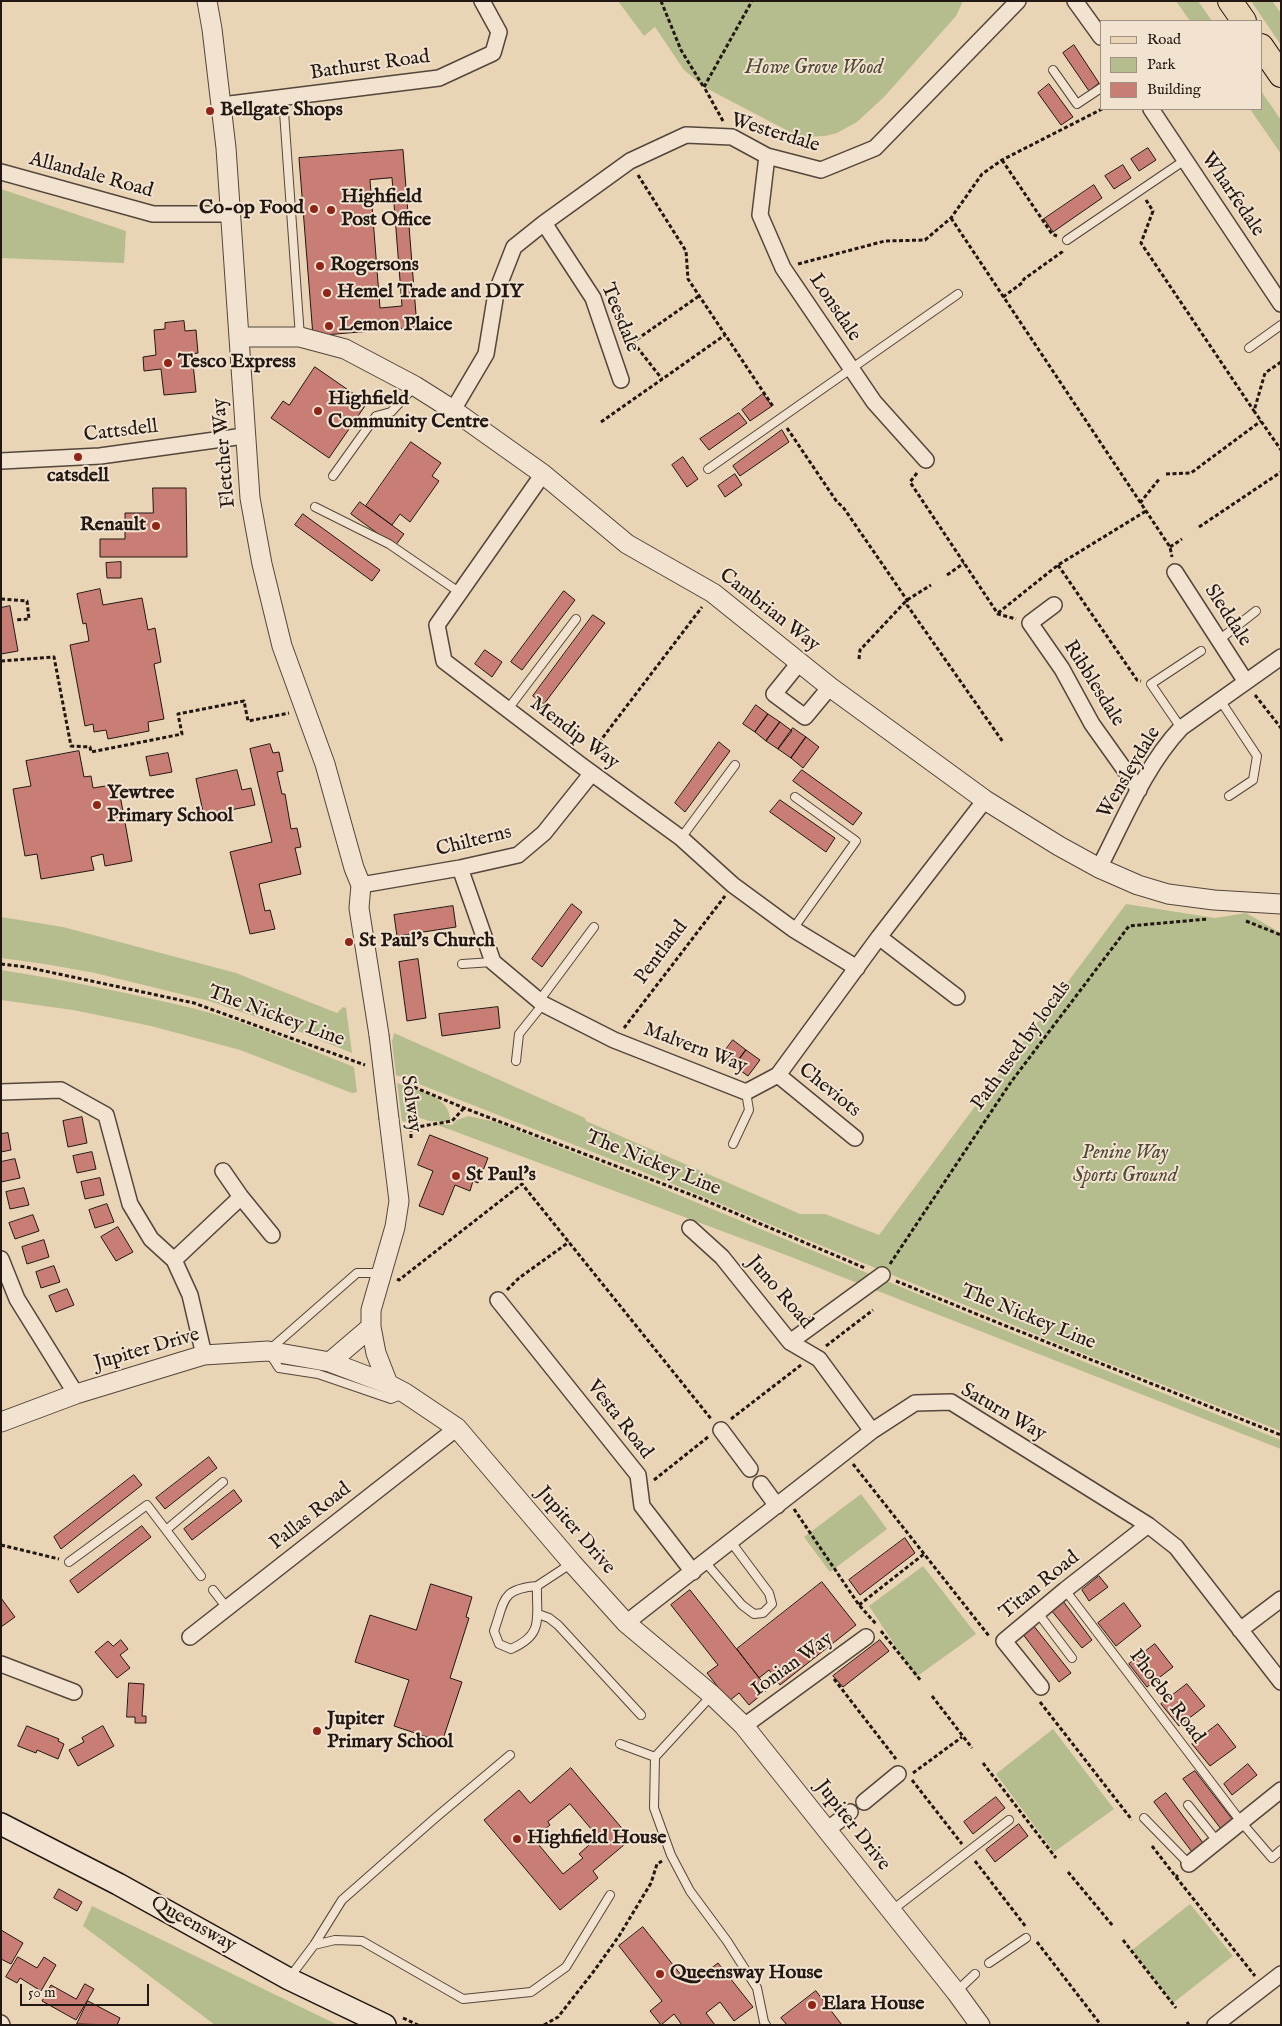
<!DOCTYPE html>
<style>
body{margin:0}
#map{position:relative;width:1282px;height:2026px;overflow:hidden;background:#e9d4b5;font-family:"IM FELL English",serif}
canvas{display:block}
.frame{position:absolute;inset:0;border:2px solid #221712;pointer-events:none}
.legend{position:absolute;left:1100px;top:20px;width:162px;height:90px;box-sizing:border-box;background:#f1e3cf;border:1px solid #9e9183;margin:0;padding:6px 9px;list-style:none;font-size:15px;color:#221712}
.legend li{display:flex;align-items:center;gap:10px;height:25px}
.legend b{width:25px;border:1px solid #9e9183}
.scale{position:absolute;left:20px;top:1984px;width:129px;height:22px;box-sizing:border-box;border:2px solid #221712;border-top:0;padding-left:6px;font-size:15px;line-height:18px;white-space:nowrap;color:#221712;-webkit-text-stroke:4px #f1e3cf;paint-order:stroke}
</style>
<div id="map">
<canvas width="1282" height="2026"></canvas>
<div class="frame"></div>
<ul class="legend">
<li><b style="height:6px;background:#e9d4b5"></b>Road</li>
<li><b style="height:14px;background:#b5bd8e"></b>Park</li>
<li><b style="height:14px;background:#c97e75"></b>Building</li>
</ul>
<div class="scale">50 m</div>
</div>
<script>
const ctx = document.querySelector('canvas').getContext('2d');
ctx.lineJoin = 'round';
function fillPath(path, color) { ctx.fillStyle = color; ctx.fill(path, 'evenodd'); }
function strokePath(path, color, width, dash) { ctx.strokeStyle = color; ctx.lineWidth = width; ctx.lineCap = dash ? 'butt' : 'round'; ctx.setLineDash(dash || []); ctx.stroke(path); }
function drawText(font, color, halo, rows, align = 'center') {
  ctx.font = font + ' "IM FELL English",serif'; ctx.lineWidth = 4; ctx.setLineDash([]); ctx.textBaseline = 'middle'; ctx.strokeStyle = halo; ctx.fillStyle = color; for (const [text, x, y, turn = 0] of rows) {
    ctx.save(); ctx.translate(x, y); ctx.rotate((+turn || 0) * Math.PI / 180); ctx.textAlign = isNaN(turn) ? turn : align; if (halo) ctx.strokeText(text, 0, 0); ctx.fillText(text, 0, 0); ctx.restore();
  }
}
fillPath(new Path2D(`
 M618,1H963L956,16L884,97L857,122L837,133L825,136L804,137L792,133L704,87L684,70L655,27L644,36Z
 M1176,1H1198L1212,21H1190Z
 M1251,1H1272L1281,13V45Z
 M1261,91L1281,120V154L1250,109H1261Z
 M1,189L126,231L124,263L1,258Z
 M1126,904L1215,918L1246,913L1281,933V1431L1064,1346L641,1171L396,1075L392,1042L394,1033L585,1118L586,1121L800,1214H825L879,1235Z
 M1,917L63,927L236,973L337,1013L343,1007L346,1008L352,1053L295,1030L209,1001L95,973L45,964L1,958Z
 M1,970C66,980 129,993 192,1008C248,1022 301,1046 354,1067L357,1092L352,1093L240,1050L151,1026L73,1010L1,1000Z
 M397,1083C417,1091 452,1096 450,1122L429,1121L409,1114L406,1122L402,1121Z
 M468,1116L496,1122L647,1182L1017,1335L1281,1440V1449L786,1255L435,1124L452,1125L457,1120Z
 M861,1494L887,1529L830,1572L804,1537Z
 M923,1566L976,1634L916,1677L869,1606Z
 M1053,1729L1114,1809L1054,1852L996,1774Z
 M1190,1904L1233,1956L1173,2003L1132,1950Z
 M92,1906L338,2025H215L83,1926Z`), '#b5bd8e');
const building = new Path2D(`
 M1074,45L1099,83L1089,91L1063,53Z
 M1049,84L1073,117L1061,125L1038,93Z
 M1148,148L1156,160L1139,171L1131,159Z
 M403,150L417,327L313,336L299,158ZM392,178L402,306L380,308L370,180Z
 M1123,165L1131,178L1114,189L1105,176Z
 M1094,185L1102,198L1053,232L1044,219Z
 M184,321L185,331L196,330L198,353L192,354L196,392L164,395L161,369L144,371L143,357L156,355L154,330L165,329V323Z
 M315,367L367,403L329,458L271,418L283,401L289,405Z
 M763,394L772,406L750,421L742,410Z
 M739,413L747,423L709,450L700,439Z
 M782,430L789,442L740,476L733,466Z
 M411,442L441,463L432,476L439,481L410,522L400,514L392,525L366,506Z
 M683,457L698,479L687,487L672,465Z
 M735,474L742,485L725,497L718,486Z
 M153,488H186L187,557H100V539H125V513H153Z
 M360,502L404,534L395,546L351,514Z
 M303,514L380,570L372,581L295,525Z
 M121,562V578H107L106,563Z
 M100,589L103,605L142,598L148,630L155,628L161,662L154,664L164,719L148,722L149,731L108,739L106,730L94,732L93,724L85,726L70,645L89,641L86,623L83,624L77,594Z
 M564,591L575,600L522,670L511,662Z
 M10,606L18,651L1,654V608Z
 M593,615L605,623L544,704L533,696Z
 M485,650L502,662L492,677L475,664Z
 M756,705L768,714L755,732L743,724Z
 M768,714L780,722L766,741L755,732Z
 M780,722L792,731L778,749L766,741Z
 M793,728L806,737L791,758L778,749Z
 M806,737L819,747L803,768L791,758Z
 M719,742L730,751L685,812L675,803Z
 M270,744L273,753L279,752L283,771L277,772L282,794H285L291,829L297,828L301,847L295,848L301,874L259,884L265,911L270,910L275,929L250,934L230,852L272,842L250,749Z
 M79,751L84,777L91,776L93,788L118,784L132,861L105,866L103,854L91,857L94,870L41,879L37,854L25,856L13,789L31,786L26,761Z
 M168,753L172,772L150,776L146,757Z
 M237,770L242,790L251,788L255,805L226,811L227,817L205,821L196,779Z
 M802,770L862,813L853,825L793,781Z
 M780,800L835,838L826,852L770,812Z
 M572,904L582,912L542,967L532,959Z
 M453,906L456,927L397,936L394,915Z
 M418,959L426,1018L407,1021L399,962Z
 M498,1007L500,1028L442,1036L439,1014Z
 M733,1040L746,1050L734,1066L721,1056Z
 M746,1050L760,1060L748,1076L734,1066Z
 M82,1117L87,1143L68,1147L63,1121Z
 M8,1133L11,1150L1,1152V1134Z
 M430,1135L488,1158L478,1183L473,1181L470,1191L455,1185L443,1215L419,1206L433,1171L418,1165Z
 M92,1152L96,1169L77,1173L73,1156Z
 M15,1159L20,1178L1,1182V1162Z
 M100,1178L104,1195L85,1199L81,1182Z
 M24,1188L29,1205L10,1209L6,1192Z
 M107,1204L114,1222L95,1228L89,1210Z
 M33,1215L39,1231L15,1239L9,1223Z
 M118,1227L133,1252L116,1261L101,1237Z
 M44,1240L49,1257L27,1264L22,1247Z
 M54,1266L60,1282L41,1288L36,1272Z
 M67,1289L74,1305L56,1312L49,1296Z
 M209,1457L217,1468L165,1509L156,1498Z
 M134,1475L142,1485L61,1549L54,1537Z
 M234,1490L242,1501L192,1540L184,1529Z
 M142,1526L151,1537L78,1593L70,1581Z
 M905,1538L915,1553L860,1595L849,1580Z
 M1099,1576L1108,1587L1089,1601L1082,1590Z
 M822,1582L856,1625L780,1685L769,1670L759,1678L737,1649Z
 M431,1584L472,1597L466,1617L469,1618L450,1678L462,1682L442,1742L394,1726L409,1680L355,1662L370,1615L416,1630Z
 M690,1590L768,1689L749,1705L739,1693L729,1701L707,1673L718,1665L671,1605Z
 M1,1598L15,1617L1,1627Z
 M1063,1601L1092,1640L1082,1648L1051,1610Z
 M1124,1603L1141,1626L1116,1646L1098,1623Z
 M1033,1625L1071,1673L1059,1682L1022,1633Z
 M121,1640L128,1649L120,1655L130,1668L117,1678L95,1652L108,1641L113,1646Z
 M880,1640L889,1651L843,1687L833,1676Z
 M1155,1644L1173,1667L1147,1687L1129,1664Z
 M129,1683L144,1684L142,1716H146V1723H135V1717H127Z
 M1187,1684L1205,1706L1179,1726L1161,1704Z
 M1218,1724L1236,1747L1210,1766L1192,1744Z
 M27,1726L59,1739L58,1741L64,1744L58,1759L37,1750L36,1753L18,1746Z
 M103,1726L114,1746L78,1766L69,1750L84,1742L82,1738Z
 M1248,1764L1257,1775L1232,1795L1224,1784Z
 M571,1768L631,1839L593,1871L598,1878L560,1910L484,1820L519,1790L530,1803ZM570,1804L598,1837L579,1854L583,1858L563,1874L534,1839L550,1825L548,1822Z
 M1195,1771L1233,1820L1221,1829L1183,1779Z
 M1166,1793L1203,1843L1192,1852L1154,1802Z
 M996,1797L1005,1808L973,1834L964,1822Z
 M1019,1824L1028,1836L995,1862L986,1850Z
 M59,1889L82,1902L77,1911L54,1898Z
 M643,1927L689,1985L718,1963L753,2007L734,2021L720,2002L706,2013L715,2025H682L674,2014L661,2025L650,2011L662,2001L619,1946Z
 M1,1930L23,1943L11,1964L1,1959Z
 M18,1957L37,1968L44,1957L56,1965L41,1991L20,1978L17,1983L6,1977Z
 M85,1984L94,1989L76,2020L42,2001L51,1985L76,1999Z
 M816,1991L842,2025H787L781,2018Z
 M88,2001L120,2018L117,2025L77,2024Z`);
fillPath(building, '#c97e75');
strokePath(building, '#221712', 1);
const service = new Path2D(`
 M1053,70L1077,104L1101,88
 M283,98L300,337
 M1067,240L1185,160
 M1249,348L1281,325
 M708,469L958,294
 M333,476L376,416L391,412L415,386
 M315,507L389,544L459,592
 M1219,640L1256,611
 M1220,700L1257,756L1253,780L1229,796
 M508,709L576,619
 M1181,728L1151,684L1201,651
 M681,838L735,765
 M793,929L856,841L795,797
 M462,964L493,962
 M539,1001L594,927
 M516,1061L519,1034L543,1004
 M733,1144L749,1110L746,1092
 M383,1273H357L268,1351L279,1368L318,1374L391,1399L403,1394
 M166,1530L223,1482
 M69,1562L147,1505L201,1576
 M706,1563L742,1605L754,1614L763,1613L772,1604L769,1593L731,1542
 M537,1586C536,1618 545,1634 511,1649L499,1644L494,1631C505,1600 501,1589 537,1586Z
 M537,1586L572,1563
 M213,1590L227,1608
 M1065,1590L1242,1823L1272,1858L1281,1850
 M1038,1613L1072,1658
 M538,1614L549,1618L558,1625L641,1715
 M712,1695L655,1757L654,1808L671,1855L690,1891L727,1941L757,1988L764,2022L766,2025
 M620,1744L655,1757
 M1188,1805L1217,1841
 M1144,1818L1189,1864
 M891,1911L1009,1820
 M314,1945L335,1940L362,1941L463,1999L531,1992L566,1967L610,1895
 M989,1963L1026,1938
 M290,1977L314,1945L342,1900L434,1819L510,1755
 M956,1992L975,1974`);
const minor = new Path2D(`
 M1075,1L1101,37
 M222,105L439,78L493,53L499,32L482,1
 M1151,109L1281,304
 M767,156L760,215L783,268L874,402L926,460
 M1,172L153,214H231
 M544,223L593,298L621,380
 M453,410L486,354L496,293L514,247L544,223L630,161L686,135L732,137L767,156L821,170L875,148L1018,1
 M1,461L100,456L244,436
 M543,474L437,625L444,661L582,766L681,838L733,885L793,929L857,968
 M1175,572L1246,682
 M1054,605L1030,623L1062,669L1092,724L1139,790
 M799,663L774,694L805,717L830,687
 M460,868L493,962L543,1004L614,1040L746,1092L778,1075L879,937L985,800
 M1099,868C1123,822 1145,766 1181,728L1281,657
 M361,885L460,868L518,855L544,833L592,773
 M879,937L957,997
 M778,1075L855,1138
 M1,1092L61,1090L106,1115L130,1204L151,1239L174,1260L190,1295L204,1355
 M223,1171L241,1197L272,1235
 M690,1228L722,1257L790,1342L819,1359L872,1431
 M1,1259L17,1299L76,1394
 M174,1260L241,1197
 M498,1300L638,1475L642,1506L693,1572
 M790,1342L882,1275
 M721,1430L750,1469
 M761,1484L777,1506
 M626,1623L872,1431L915,1403L951,1402L1148,1525L1176,1547L1281,1682
 M1240,1630L1281,1599
 M190,1637L457,1428
 M1,1664L74,1692
 M1041,1687L1004,1641L1065,1590L1148,1525
 M744,1726L866,1637
 M864,1802L898,1774
 M827,1830L850,1812
 M1189,1864L1281,1790
 M1,2023L2,2025
 M1215,2025L1281,1974`);
const tertiary = new Path2D(`
 M207,1L212,29L226,148L250,498L262,564L282,646L325,764L354,868L361,885L359,908L379,1035
 M239,337H300L345,349L415,386L453,410L543,474L627,544L713,593L830,687L985,800L1059,846L1099,868L1138,885L1168,894L1214,900L1281,904
 M330,1362L371,1327
 M388,1384L376,1353L371,1327V1310L395,1227L399,1201L389,1119
 M1,1422L76,1394L204,1355L268,1351L330,1362L388,1384L405,1393L457,1428L572,1563L626,1623L712,1695L744,1726L956,1992L980,2025`);
const secondary = new Path2D(`
 M1,1824L118,1884L289,1979L385,2025`);
const primary = new Path2D(`
 M1230,1L1244,21
 M1261,46L1281,75`);
strokePath(service, '#54463b', 10);
strokePath(minor, '#54463b', 18);
strokePath(tertiary, '#54463b', 21);
strokePath(secondary, '#221712', 24);
strokePath(primary, '#221712', 26);
strokePath(new Path2D(`
 M661,1L681,50L703,86
 M723,121L704,87L752,1
 M1002,160L1052,234L1057,236
 M638,175L686,251L688,279L774,408
 M1146,200L1153,211L1141,243L1254,411
 M951,218L1170,547L1172,557
 M798,264L885,241L925,240L951,218L982,174L1002,160L1102,109
 M1003,297L1022,283L1024,279L1062,252L1063,250
 M633,342L662,379
 M626,347L699,296
 M1281,362L1265,373L1254,411L1281,450
 M601,422L725,335
 M787,428L837,502L843,507L907,600V605L1003,742
 M917,473L910,482L998,614L1016,619
 M1166,474L1191,473L1261,421
 M1140,503L1160,478
 M1199,527L1281,472
 M1170,547L1182,539
 M1058,565L1137,680L1141,681
 M947,575L964,563
 M1,599L27,601L29,619L15,620
 M998,613L1058,565L1146,511
 M859,659L860,650L907,600L931,585
 M1,661L54,657L71,746L90,747L91,752L182,734L178,714L244,701L248,721L289,713
 M1255,695L1281,728
 M591,753L702,607
 M1246,921L1281,935
 M1,964L26,967L194,1003L365,1065
 M624,1028L725,896
 M402,1082L464,1108L697,1197L865,1268
 M411,1138V1128L452,1121L464,1108
 M890,1264L1011,1082L1129,926L1208,919
 M397,1279L399,1280L522,1184L712,1420
 M896,1281L996,1322L1281,1435
 M507,1290L519,1278L569,1242
 M826,1346L873,1310
 M731,1419L801,1365
 M853,1464L989,1636
 M654,1480L708,1437
 M794,1509L859,1605L876,1624
 M1,1545L59,1559
 M859,1605L924,1554
 M881,1631L921,1681
 M834,1679L896,1759
 M932,1696L972,1748
 M1040,1702L1132,1820
 M983,1763L1056,1858
 M913,1773L962,1737
 M912,1780L962,1844
 M1152,1846L1176,1877L1178,1875
 M975,1861L1026,1927
 M1068,1872L1113,1926
 M1176,1877L1255,1976
 M1123,1940L1176,2008
 M1037,1942L1101,2025
 M403,2018L418,2025
 M1187,2022L1189,2025
 M544,2025L558,2017L594,1971L619,1936L651,1883L657,1864L662,1861`), '#221712', 3, [4, 2.5]);
strokePath(service, '#f1e3cf', 8);
strokePath(minor, '#f1e3cf', 15);
strokePath(tertiary, '#f1e3cf', 19);
strokePath(secondary, '#f1e3cf', 21);
strokePath(primary, '#e9d4b5', 24);
const tertiaryBridge = new Path2D(`
 M379,1035L389,1119`);
strokePath(tertiaryBridge, '#54463b', 21, []);
strokePath(tertiaryBridge, '#f1e3cf', 19);
for (const [x, y, r, color] of [
 [210,111,5,"#8f2418"],
 [314,209,5,"#8f2418"],
 [331,210,5,"#8f2418"],
 [320,266,5,"#8f2418"],
 [327,293,5,"#8f2418"],
 [329,326,5,"#8f2418"],
 [168,363,5,"#8f2418"],
 [318,411,5,"#8f2418"],
 [78,457,5,"#8f2418"],
 [156,526,5,"#8f2418"],
 [97,805,5,"#8f2418"],
 [349,942,5,"#8f2418"],
 [456,1176,5,"#8f2418"],
 [317,1731,5,"#8f2418"],
 [517,1839,5,"#8f2418"],
 [660,1974,5,"#8f2418"],
 [812,2005,5,"#8f2418"]
]) { const dot = new Path2D(); dot.arc(x, y, r, 0, 2 * Math.PI); ctx.fillStyle = color; ctx.fill(dot); strokePath(dot, '#f1e3cf', 2); }
drawText('20px', '#221712', '#f1e3cf', [
 ["Bathurst Road",370,66,-8],
 ["Westerdale",775,134,17],
 ["Allandale Road",91,176,15],
 ["Wharfedale",1232,195,56],
 ["Lonsdale",834,308,56],
 ["Teesdale",619,318,68],
 ["Cattsdell",121,432,-7],
 ["Fletcher Way",225,453,-95],
 ["Cambrian Way",769,611,38],
 ["Sleddale",1227,616,57],
 ["Ribblesdale",1093,684,58],
 ["Mendip Way",574,734,37],
 ["Wensleydale",1130,773,-59],
 ["Chilterns",474,842,-14],
 ["Pentland",662,953,-53],
 ["The Nickey Line",276,1017,20],
 ["Path used by locals",1022,1046,-54],
 ["Malvern Way",695,1049,21],
 ["Cheviots",829,1091,39],
 ["Solway",410,1104,82],
 ["The Nickey Line",653,1164,22],
 ["Juno Road",779,1293,49],
 ["The Nickey Line",1028,1318,22],
 ["Jupiter Drive",147,1350,-16],
 ["Saturn Way",1003,1413,30],
 ["Vesta Road",619,1420,52],
 ["Pallas Road",311,1517,-38],
 ["Jupiter Drive",575,1531,49],
 ["Titan Road",1040,1586,-39],
 ["Ionian Way",793,1665,-36],
 ["Phoebe Road",1166,1697,53],
 ["Jupiter Drive",852,1826,52],
 ["Queensway",193,1925,29]
]);
drawText('italic 20px', '#4e4937', '#f1e3cf', [
 ["Howe Grove Wood",814,69],
 ["Penine Way",1125,1154],
 ["Sports Ground",1125,1177]
]);
drawText('bold 20px', '#221712', '#f1e3cf', [
 ["Bellgate Shops",220,111],
 ["Highfield",341,198],
 ["Post Office",341,221],
 ["Co-op Food",304,209,"right"],
 ["Rogersons",330,266],
 ["Hemel Trade and DIY",337,293],
 ["Lemon Plaice",339,326],
 ["Tesco Express",178,363],
 ["Highfield",328,400],
 ["Community Centre",328,423],
 ["catsdell",78,477,"center"],
 ["Renault",146,526,"right"],
 ["Yewtree",107,794],
 ["Primary School",107,817],
 ["St Paul's Church",359,942],
 ["St Paul's",466,1176],
 ["Jupiter",327,1720],
 ["Primary School",327,1743],
 ["Highfield House",527,1839],
 ["Queensway House",670,1974],
 ["Elara House",822,2005]
], 'left');
</script>
